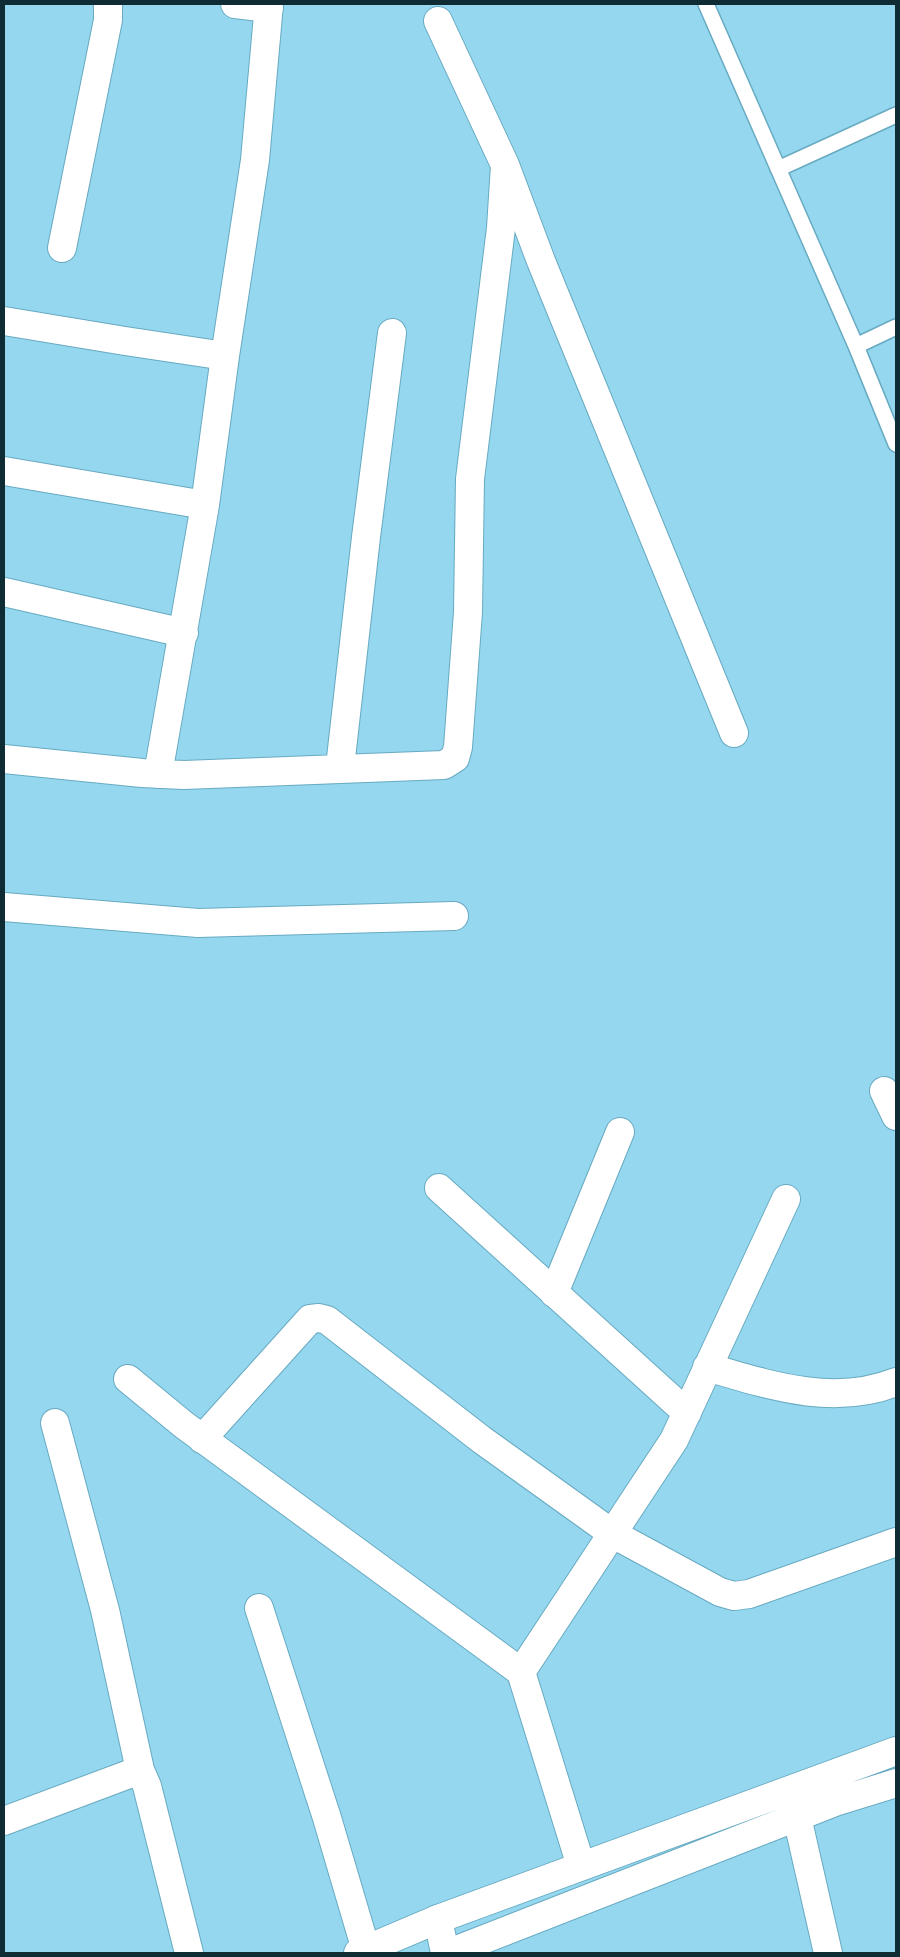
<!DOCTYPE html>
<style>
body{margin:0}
#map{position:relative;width:900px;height:1957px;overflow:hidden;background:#94d7ef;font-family:"Roboto Serif",serif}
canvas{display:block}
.frame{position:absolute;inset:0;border:5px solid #0f2c35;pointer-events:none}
</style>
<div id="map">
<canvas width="900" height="1957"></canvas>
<div class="frame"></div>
</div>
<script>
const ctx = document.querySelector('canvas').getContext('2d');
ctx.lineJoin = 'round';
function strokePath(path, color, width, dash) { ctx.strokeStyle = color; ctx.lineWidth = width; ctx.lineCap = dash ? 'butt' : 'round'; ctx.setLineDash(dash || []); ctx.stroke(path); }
const service = new Path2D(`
 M706,4L856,346L896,444
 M778,169L896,115
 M856,346L896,327`);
const minor = new Path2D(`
 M235,4L269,8
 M438,21L505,165L541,261L734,733
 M62,248L108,20V4
 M4,321L125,341L225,356
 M4,471L205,505
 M4,592L184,633
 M4,759L142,773L184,775L444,765L455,758L458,747L468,612L470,479L501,228L505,165
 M340,767L366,537L392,333
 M158,774L205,505L225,356L255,160L269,4
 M4,907L198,923L454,916
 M884,1091L896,1116
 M439,1188L687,1413
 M554,1293L620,1132
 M707,1367C769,1385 833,1407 896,1382
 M128,1379L184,1425L521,1672L581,1866
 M55,1423L105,1610L140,1770L147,1786L189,1953
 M202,1439L310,1319L319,1318L327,1320L482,1440L613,1534L720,1592L734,1596L749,1594L896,1542
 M259,1608L327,1818L366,1950
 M521,1672L674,1440L786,1199
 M797,1817L828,1953
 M4,1821L140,1770
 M438,1919L445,1953`);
const tertiary = new Path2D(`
 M358,1953L438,1919L896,1751
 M449,1953L835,1802L896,1783`);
strokePath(service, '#67aac1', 18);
strokePath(minor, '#67aac1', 30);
strokePath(tertiary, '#67aac1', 30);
strokePath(service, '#fff', 15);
strokePath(minor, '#fff', 28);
strokePath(tertiary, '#fff', 28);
</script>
